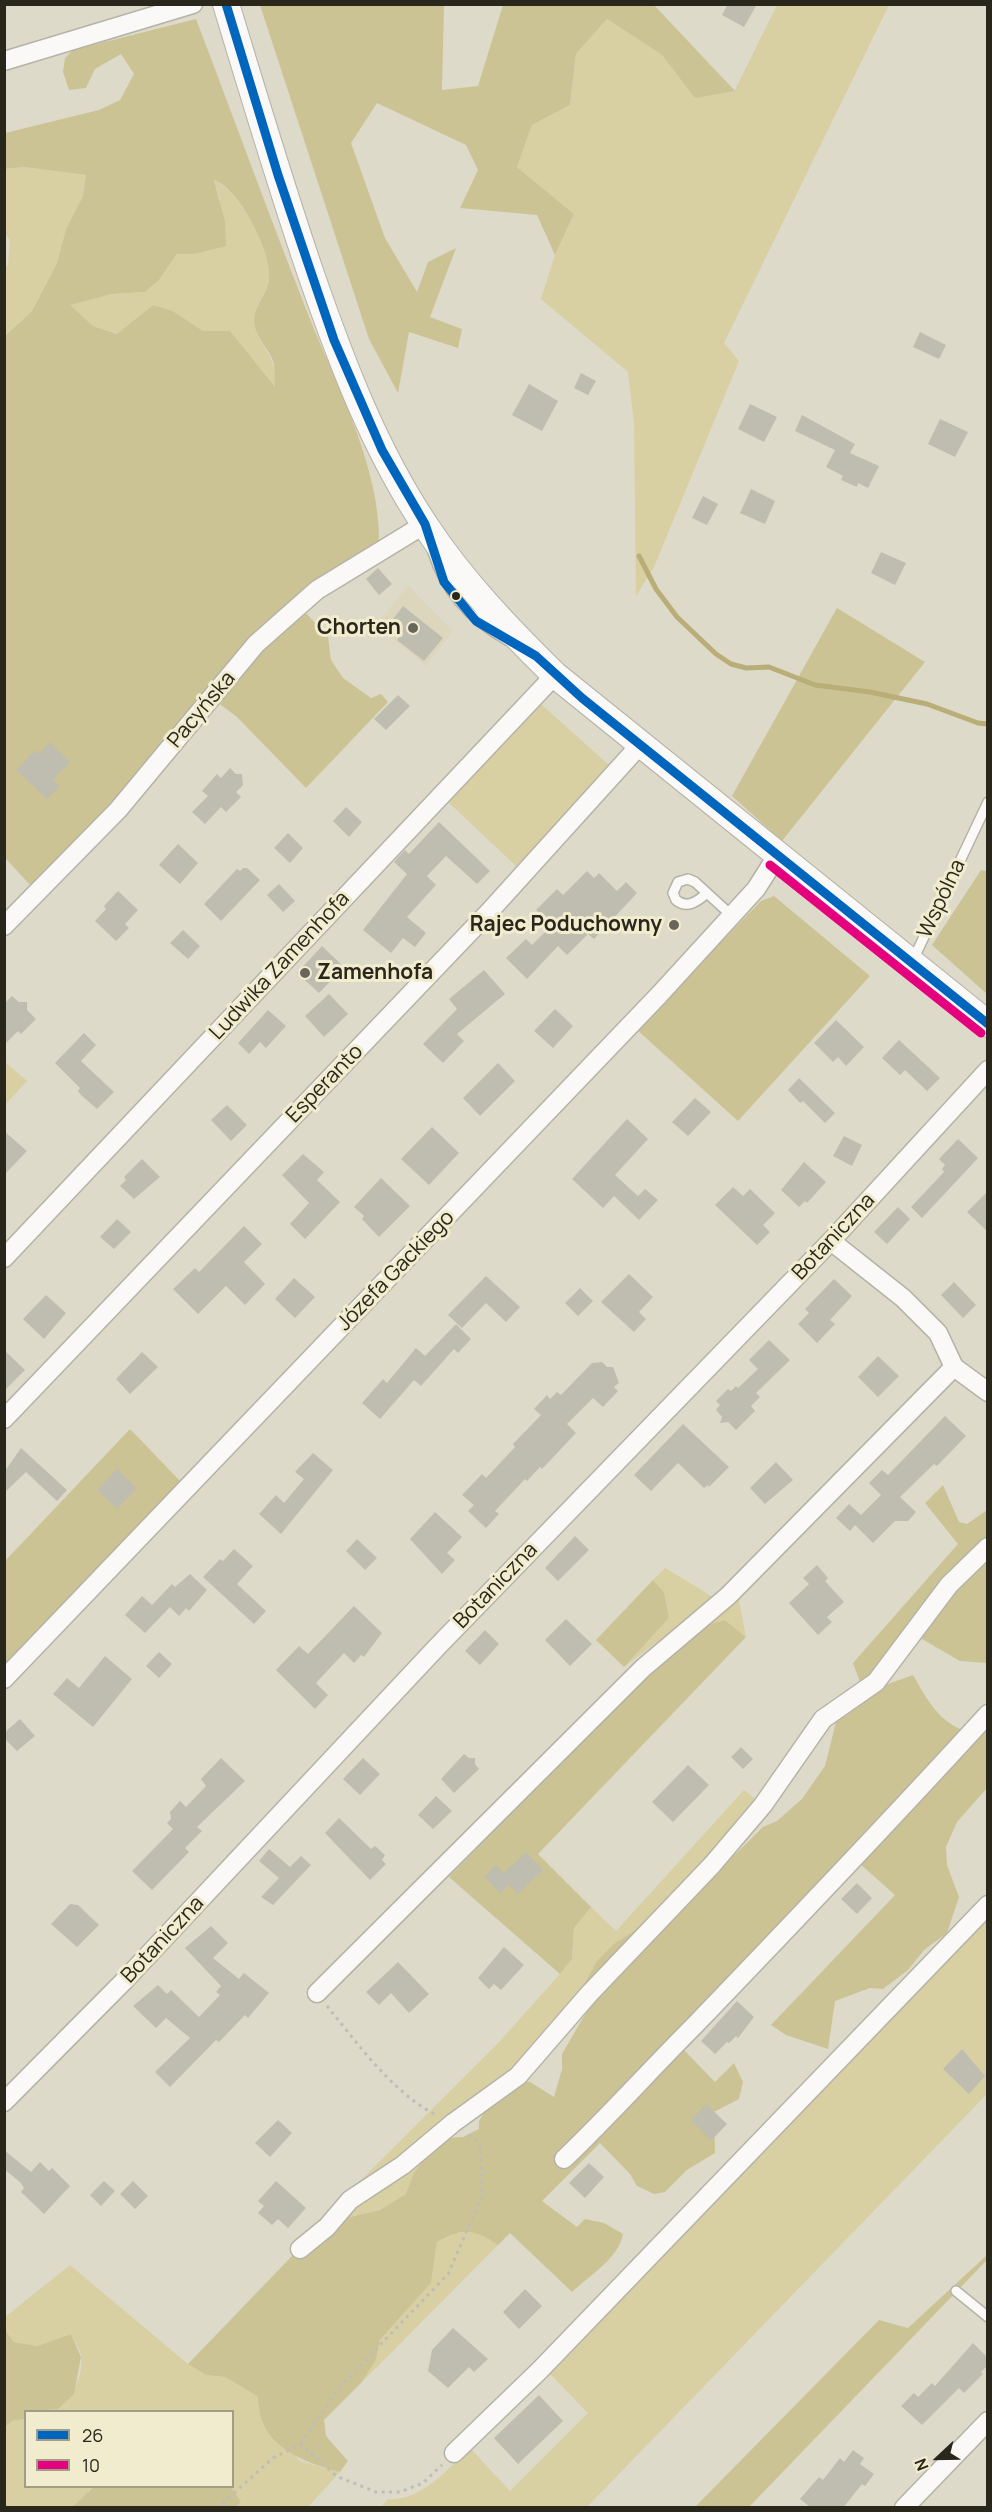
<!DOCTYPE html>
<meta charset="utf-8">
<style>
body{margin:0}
#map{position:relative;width:992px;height:2512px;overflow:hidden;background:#dddaca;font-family:Manrope,sans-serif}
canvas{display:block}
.frame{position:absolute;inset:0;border:6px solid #29271c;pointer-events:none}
.legend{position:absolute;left:24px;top:2410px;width:210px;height:78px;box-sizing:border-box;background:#f2eccf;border:2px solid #a29d87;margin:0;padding:8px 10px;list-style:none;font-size:18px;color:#29271c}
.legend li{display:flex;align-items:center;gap:12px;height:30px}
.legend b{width:30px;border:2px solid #a29d87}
.north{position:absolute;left:908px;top:2428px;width:60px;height:60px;-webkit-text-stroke:4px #f2eccf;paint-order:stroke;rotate:248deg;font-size:16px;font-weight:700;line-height:24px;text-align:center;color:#29271c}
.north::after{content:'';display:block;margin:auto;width:21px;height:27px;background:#29271c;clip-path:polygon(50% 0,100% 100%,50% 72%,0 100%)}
</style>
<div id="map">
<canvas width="992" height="2512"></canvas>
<div class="frame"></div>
<ul class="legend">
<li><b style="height:8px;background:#0065bd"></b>26</li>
<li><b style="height:8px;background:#e5007d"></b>10</li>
</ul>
<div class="north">N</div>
</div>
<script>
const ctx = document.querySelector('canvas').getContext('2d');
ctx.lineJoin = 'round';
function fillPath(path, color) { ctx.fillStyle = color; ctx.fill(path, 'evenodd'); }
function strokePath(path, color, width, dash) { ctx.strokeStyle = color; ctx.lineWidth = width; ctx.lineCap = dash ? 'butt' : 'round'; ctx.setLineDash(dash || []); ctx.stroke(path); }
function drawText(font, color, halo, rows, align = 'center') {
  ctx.font = font + ' Manrope,sans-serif'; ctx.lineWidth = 6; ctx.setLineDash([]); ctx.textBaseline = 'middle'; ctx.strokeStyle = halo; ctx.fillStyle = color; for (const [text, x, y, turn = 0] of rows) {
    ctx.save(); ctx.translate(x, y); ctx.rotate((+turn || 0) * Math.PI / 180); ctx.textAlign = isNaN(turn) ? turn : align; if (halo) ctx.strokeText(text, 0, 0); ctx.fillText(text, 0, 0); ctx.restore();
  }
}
fillPath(new Path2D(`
 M408,585L453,631L426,666L376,625Z`), '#dcd7bc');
fillPath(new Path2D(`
 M777,5H889L724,343L739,361L654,567L636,596L634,423L628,372L541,299L555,255L574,214L517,167L532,125L570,105L576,54L607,19L662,55L695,97L735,90Z
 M24,167L86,175L83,196L66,229L57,263L32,311L5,336V268L8,265L10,240L5,234V169Z
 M214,180C239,190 274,253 269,281C266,296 252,307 254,324C255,336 268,350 272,361C276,369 274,380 275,389L230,331H203L173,311L153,305L118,334L93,326L69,305L112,294L145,292L159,280L177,254H194L220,199Z
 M541,704L611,767L516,866L447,801Z
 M4,1061L27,1081L5,1105H4Z
 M665,1568C673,1573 712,1595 714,1599L624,1667L669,1618L664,1592L653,1580Z
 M738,1595L746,1637L725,1620L702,1626Z
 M744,1790L754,1798L755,1804L741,1821L511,2071L387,2171L354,2187L500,2041L560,1974L572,1959L574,1928L591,1907L616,1931Z
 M987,1912V2094L587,2507L380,2508L388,2499C420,2502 448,2469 470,2448L510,2491L588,2413L547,2371Z
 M426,2156L414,2173L407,2194L380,2210L346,2218L363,2196Z
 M476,2231L498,2245L361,2383L376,2360L380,2340L431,2283L437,2242L452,2233Z
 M70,2265L188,2364L206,2375L225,2377L257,2396L263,2424L300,2461L340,2472L308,2507H236L241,2501L231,2487L232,2412L50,2411C70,2405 84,2377 81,2356C80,2349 74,2341 71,2334L37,2346L14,2342L5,2330V2317Z
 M25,2419L26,2486L95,2487L72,2507L5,2508V2427L12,2421Z`), '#d8d0a2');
fillPath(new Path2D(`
 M260,5H444L442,90L478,86L503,5H654L735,91L695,98L662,55L607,19L576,54L570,105L532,125L517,167L574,214L555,255L537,215L460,208L478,170L466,145L377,103L351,143L385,238L417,292L428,262L456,248L430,317L462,329L458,348L409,332L398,393L369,339Z
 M196,19C233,116 268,212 306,309C334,381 382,468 379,546L327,573L293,599L328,637L331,660L343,678L371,698L381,694L388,702L306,788L237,717L204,692L114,804L33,888L5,858V336L32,311L57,263L66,229L83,196L86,175L24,167L5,169V133L99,110L120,100L134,74L121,54L95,69L86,88L69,90L63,72L65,58L73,50ZM214,180C239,188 273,254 269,280C267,295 253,306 254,323C255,337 271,351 274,364C275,372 274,380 275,387L230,331H203L173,311L153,305L117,334L93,326L70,305L112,294L145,292L159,280L177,254H194L226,246L225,222Z
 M837,608L925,662L782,841L732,796Z
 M981,870L987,871V994L932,945Z
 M774,896L870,976L738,1121L636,1029L761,901Z
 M130,1429L183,1484L5,1669V1561Z
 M943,1485L959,1522L967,1524L987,1510V1663L960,1661L908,1631L880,1667L860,1682L853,1663L958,1544L925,1503Z
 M653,1580L664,1592L669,1618L624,1667L596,1640Z
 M725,1620L746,1637L538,1854L591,1907L574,1928L572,1959L560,1974L449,1877L622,1697L702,1626Z
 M913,1675C930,1705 942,1727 978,1735L987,1728V1788L957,1822L946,1847L947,1865L959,1897L947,1933L924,1950L908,1970L883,1989L870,1988L835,2001L828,2049L786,2035L771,2025L895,1895L850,1855L683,2049L715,2082L734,2063L743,2082L739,2099L714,2112L715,2153L687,2170L665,2192L654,2194L637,2186L630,2174L600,2143L542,2201L577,2227L585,2219L604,2223L623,2234C619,2258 589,2276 572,2292L510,2233L498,2245C474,2229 463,2227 437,2242L431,2283L380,2340L376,2360L361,2383L324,2420L326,2436L348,2461L340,2472C311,2464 276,2453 263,2423C259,2415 259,2404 257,2396L225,2377L206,2375L188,2364L292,2256L309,2255L346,2218L380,2210L406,2194L414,2173L426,2156L444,2138L463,2137L479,2129V2121L490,2103L523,2081L530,2082L554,2097L562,2069V2054L590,2006L585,1983L597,1961L614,1944L701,1888L763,1827L777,1821L802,1799L825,1766L836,1722L854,1703L885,1685Z
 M987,2255V2260L749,2507L694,2508L879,2320L908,2328Z
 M5,2330L14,2342L37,2346L71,2334L81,2357L74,2394L58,2409L26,2412L25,2419L12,2421L5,2427Z
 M95,2486L231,2487L241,2501L236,2508L72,2507Z`), '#ccc394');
strokePath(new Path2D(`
 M639,556L656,589L677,617L716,654L731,664L746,668L769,667L815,685L870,692L927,704L978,723L988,724`), '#b9ae77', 5);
fillPath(new Path2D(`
 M728,4H757L744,27L722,15Z
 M920,332L946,345L939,359L913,347Z
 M581,373L596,381L588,395L574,388Z
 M529,384L558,401L542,431L512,415Z
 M750,404L777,417L764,442L738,429Z
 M802,415L855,444L850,453L879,466L868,488L858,483L857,487L841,480L843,476L826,467L835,450L795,431Z
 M940,419L968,432L955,457L928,444Z
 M751,489L775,501L765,524L740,513Z
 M703,496L718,504L707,525L692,518Z
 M881,552L906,563L895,585L871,573Z
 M378,568L392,584L379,595L366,579Z
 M403,606L443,638L424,661L397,640L403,633L390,623Z
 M398,695L410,706L386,730L374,719Z
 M50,742L70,762L53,780L60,786L47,799L16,770L35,750L39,754Z
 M230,768L236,774H242L243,785L236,792L241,797L226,812L221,807L205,824L192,812L208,796L202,791L217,774L221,778Z
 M346,807L362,822L349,837L333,821Z
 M439,822L490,871L477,884L446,856L427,876L436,885L407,917L426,933L415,947L403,938L391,953L363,930L407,874L394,862L405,850L409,854Z
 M288,833L303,848L290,863L274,848Z
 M178,844L198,863L180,884L159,865Z
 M243,868H247L260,880L221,921L204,904L237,869L240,871Z
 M587,871L594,878L599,873L617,891L626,882L637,893L594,939L588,934L567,955L558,946L527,979L506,958L526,939L532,945L552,925L536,910L557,889L563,895Z
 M279,884L295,901L283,912L267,895Z
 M118,891L138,910L125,924L129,928L116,941L95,921L106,909L104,906Z
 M183,930L200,946L188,959L170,943Z
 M322,946L344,967L319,993L297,973Z
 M484,970L505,994L457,1034L464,1041L443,1063L423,1044L457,1009L449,999Z
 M329,994L348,1014L324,1037L305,1016Z
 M12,996L19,1002H27V1010L36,1019L21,1034L18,1031L4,1045V1004Z
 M555,1009L573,1026L553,1048L534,1031Z
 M268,1010L286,1026L266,1048L260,1042L249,1054L238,1043Z
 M836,1020L864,1047L846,1066L838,1057L833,1062L814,1043Z
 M84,1033L96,1045L81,1061L114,1092L97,1109L81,1095L78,1091L80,1088L55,1063Z
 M899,1040L940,1078L927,1091L905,1070L900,1075L882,1058Z
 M498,1063L515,1081L480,1116L463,1098Z
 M799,1078L835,1113L825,1123L803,1101L800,1103L788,1090Z
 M695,1098L711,1112L688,1136L672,1122Z
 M227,1105L247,1125L231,1141L211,1120Z
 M627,1119L648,1139L615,1175L638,1196L645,1189L658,1200L639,1220L614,1196L603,1208L572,1179Z
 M432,1127L459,1153L429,1185L401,1159Z
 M4,1131L27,1151L4,1175Z
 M844,1136L862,1145L852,1166L833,1156Z
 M958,1139L978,1158L922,1218L911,1207L944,1172L942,1169L945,1165L939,1159Z
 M303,1154L324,1172L317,1180L340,1202L305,1239L290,1224L309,1203L282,1175Z
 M142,1159L160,1177L134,1199L120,1186L126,1180L124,1177Z
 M804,1162L826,1182L807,1203L805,1201L799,1207L781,1190Z
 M381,1178L410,1206L379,1237L362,1219L364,1216L354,1207Z
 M733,1187L743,1196L750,1189L775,1213L763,1225L770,1232L757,1245L715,1205Z
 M987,1192V1231L967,1212Z
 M898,1207L910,1219L887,1244L874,1232Z
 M117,1219L131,1232L114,1249L100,1237Z
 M244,1226L262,1244L244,1262L265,1284L245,1305L226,1286L198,1314L173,1289L195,1268L199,1272Z
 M629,1274L653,1297L639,1312L646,1319L634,1332L601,1302Z
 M486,1276L520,1307L506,1322L486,1303L462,1328L448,1315Z
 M294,1278L315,1297L295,1318L275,1299Z
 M834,1279L852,1296L830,1320L835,1324L817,1343L798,1324L809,1313L805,1309Z
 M954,1282L976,1305L963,1318L941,1295Z
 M580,1288L593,1301L578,1316L565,1303Z
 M46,1295L66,1313L44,1339L23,1319Z
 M456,1324L471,1339L458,1353L454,1349L421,1386L414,1380L380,1419L362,1403L383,1379L387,1383L416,1348L425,1356Z
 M769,1340L790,1360L756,1393L760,1397L751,1406L755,1411L736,1430L728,1422L720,1423L722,1417L716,1410L720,1405L716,1401L728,1389L731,1391L736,1386L738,1388L758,1369L749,1360Z
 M4,1350L25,1370L4,1391Z
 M142,1352L158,1367L130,1394L116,1379Z
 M878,1356L899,1376L878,1397L858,1377Z
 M602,1362L607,1367H613L619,1383L614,1387L618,1391L603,1407L593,1398L567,1424L576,1433L542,1469L540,1467L527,1481L525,1479L495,1511L499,1514L486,1528L468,1511L474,1505L462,1495L482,1474L486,1478L515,1447L513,1444L541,1415L534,1409L547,1395L550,1399L557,1392L561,1395L592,1363Z
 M945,1416L966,1436L937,1466L934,1464L900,1497L916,1512L908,1521H895L873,1543L855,1525L850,1531L836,1518L849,1504L861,1515L881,1495L869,1483L882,1470L888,1475Z
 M683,1424L729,1467L709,1487L708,1485L704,1488L678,1463L651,1491L634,1475Z
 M21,1448L67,1490L57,1501L26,1472L4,1493L5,1471Z
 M313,1453L333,1470L281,1534L259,1514L276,1495L284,1503L304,1479L295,1472Z
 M776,1462L793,1480L765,1504L750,1488Z
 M117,1469L137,1488L117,1509L97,1490Z
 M435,1512L462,1537L447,1553L455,1560L442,1574L410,1539Z
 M575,1536L589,1550L558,1581L545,1568Z
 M357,1539L377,1558L365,1570L346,1551Z
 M234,1549L253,1566L237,1584L266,1611L254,1624L203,1577L220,1559L223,1561Z
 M817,1565L828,1578L825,1581L844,1602L827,1617L832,1622L818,1635L789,1603L809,1584L803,1578Z
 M190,1574L207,1590L189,1611L186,1608L179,1616L170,1607L145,1633L125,1615L142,1596L152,1605L172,1584L175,1587Z
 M354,1606L382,1633L364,1657L361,1655L354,1663L344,1653L316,1683L328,1695L315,1709L276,1670L299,1646L308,1654Z
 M566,1619L592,1644L570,1666L545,1640Z
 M485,1630L499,1644L480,1665L465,1651Z
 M159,1652L172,1664L159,1678L146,1666Z
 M105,1656L132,1679L93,1727L53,1694L67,1678L79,1688Z
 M20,1719L35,1736L17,1751L4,1738V1733Z
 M741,1747L753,1759L743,1769L731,1757Z
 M464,1754L469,1758H475V1764L479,1769L454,1793L441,1779Z
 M221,1758L245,1781L197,1827L202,1831L185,1848L189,1852L152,1890L132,1871L173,1829L167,1823L171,1819L170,1812L180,1801L186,1807L206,1786L201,1779Z
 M363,1758L380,1774L360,1795L343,1779Z
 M688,1765L709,1785L673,1822L652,1802Z
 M436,1796L452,1811L433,1829L418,1815Z
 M339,1818L371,1849L375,1846L385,1855L382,1860L386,1864L370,1880L325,1833Z
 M269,1849L290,1867L301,1856L311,1865L273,1905L261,1897L279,1878L259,1861Z
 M526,1852L543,1870L518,1894L509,1885L500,1893L484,1877L496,1865L504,1873Z
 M857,1883L872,1898L857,1914L841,1899Z
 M70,1904L78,1905L99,1925L77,1947L51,1924Z
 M211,1926L228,1943L213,1958L239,1979L244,1973L269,1993L248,2018L245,2015L219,2042L216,2040L170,2087L155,2072L190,2038L166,2018L156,2028L133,2006L158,1985L167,1994L171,1990L199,2017L220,1995L216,1992L221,1986L185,1948Z
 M504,1947L524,1965L501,1990L494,1984L489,1989L478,1978Z
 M398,1962L429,1994L409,2013L391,1993L379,2005L366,1992Z
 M737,2001L754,2017L738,2038L736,2036L729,2043L727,2042L715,2054L701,2041Z
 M962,2049L985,2076L969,2094L943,2069Z
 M706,2104L727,2124L711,2141L691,2120Z
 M278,2120L292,2133L270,2157L255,2143Z
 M4,2150L31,2172L40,2162L49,2171L52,2168L70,2186L44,2214L21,2192L24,2188L21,2183L4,2169Z
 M589,2163L604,2177L585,2198L569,2183Z
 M104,2181L115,2191L101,2206L90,2195Z
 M133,2181L148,2196L135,2209L120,2194Z
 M276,2181L306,2208L288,2228L278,2219L272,2225L258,2213L264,2206L258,2201Z
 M525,2289L542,2306L519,2329L503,2312Z
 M453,2328L488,2359L474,2372L469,2367L448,2388L428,2371L432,2350Z
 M973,2343L987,2357V2366L981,2372L983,2374L964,2393L959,2388L922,2425L901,2406L914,2393L918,2397L932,2383L935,2386Z
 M539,2395L563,2421L518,2464L494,2438Z
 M853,2450L864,2458L860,2464L874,2474L865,2486L862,2484L843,2508H811L800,2499L819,2477L823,2480L840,2458L844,2462Z`), '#bfbdb0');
const service = new Path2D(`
 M433,552C445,591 471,620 507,640
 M707,893C697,902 687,909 676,900L673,893L678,882L688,879L695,882L731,915
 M913,960L988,802
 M956,2291L988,2317`);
const minor = new Path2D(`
 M4,61L193,4
 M4,926L118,810L256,644L317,590L425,524
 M831,1241L903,1298L938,1333L954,1367L988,1392
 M4,1258L555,675
 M4,1419L488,913L640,745
 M4,1679L659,995L756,889L777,856
 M317,1993L643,1668L728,1596L954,1367
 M4,2102L123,1982L438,1646L831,1241L988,1070
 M564,2159C609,2116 650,2070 694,2026C793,1923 891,1820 988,1714
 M300,2249L327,2227L350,2200L403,2165L453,2123L518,2076L589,1994L712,1865L763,1805L823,1719L876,1682L949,1585L988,1547
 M454,2453L540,2370L988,1905
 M904,2508L988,2421`);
const secondary = new Path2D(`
 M226,4C254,96 281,187 312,277C342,363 374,448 425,525C461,580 508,629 555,675L988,1024`);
strokePath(service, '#b5b3a6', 12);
strokePath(minor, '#b5b3a6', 21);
strokePath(secondary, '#b5b3a6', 28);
strokePath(new Path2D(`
 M327,2006C358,2044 392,2092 436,2115
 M301,2444L337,2390L448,2274L482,2196L480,2143L467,2134
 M217,2508L273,2458L301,2444L336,2476L376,2492H400L423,2483L442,2465`), '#bebdb8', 3, [3, 4.5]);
strokePath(service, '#faf9f7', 9);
strokePath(minor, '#faf9f7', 18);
strokePath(secondary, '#faf9f7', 26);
strokePath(new Path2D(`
 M226,4L278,175L334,340L382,450L425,524L444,582L476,621L536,656L582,698L988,1024`), '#0065bd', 9);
strokePath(new Path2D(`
 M770,865L981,1033`), '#e5007d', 9);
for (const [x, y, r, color] of [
 [456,596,5,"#29271c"],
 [413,628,6,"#686659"],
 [674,925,6,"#686659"],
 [305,973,6,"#686659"]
]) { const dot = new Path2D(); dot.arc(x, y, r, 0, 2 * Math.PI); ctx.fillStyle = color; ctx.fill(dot); strokePath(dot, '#f2eccf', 2); }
drawText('bold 21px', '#29271c', '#f2eccf', [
 ["Chorten",401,628],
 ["Rajec Poduchowny",662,925],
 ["Zamenhofa",317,973,"left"]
], 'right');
drawText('21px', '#29271c', '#f2eccf', [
 ["Pacyńska",202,710,-50],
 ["Wspólna",942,899,-65],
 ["Ludwika Zamenhofa",280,966,-47],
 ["Esperanto",325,1084,-46],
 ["Botaniczna",834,1237,-47],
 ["Józefa Gackiego",396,1271,-46],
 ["Botaniczna",496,1586,-46],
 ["Botaniczna",163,1940,-47]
]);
</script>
